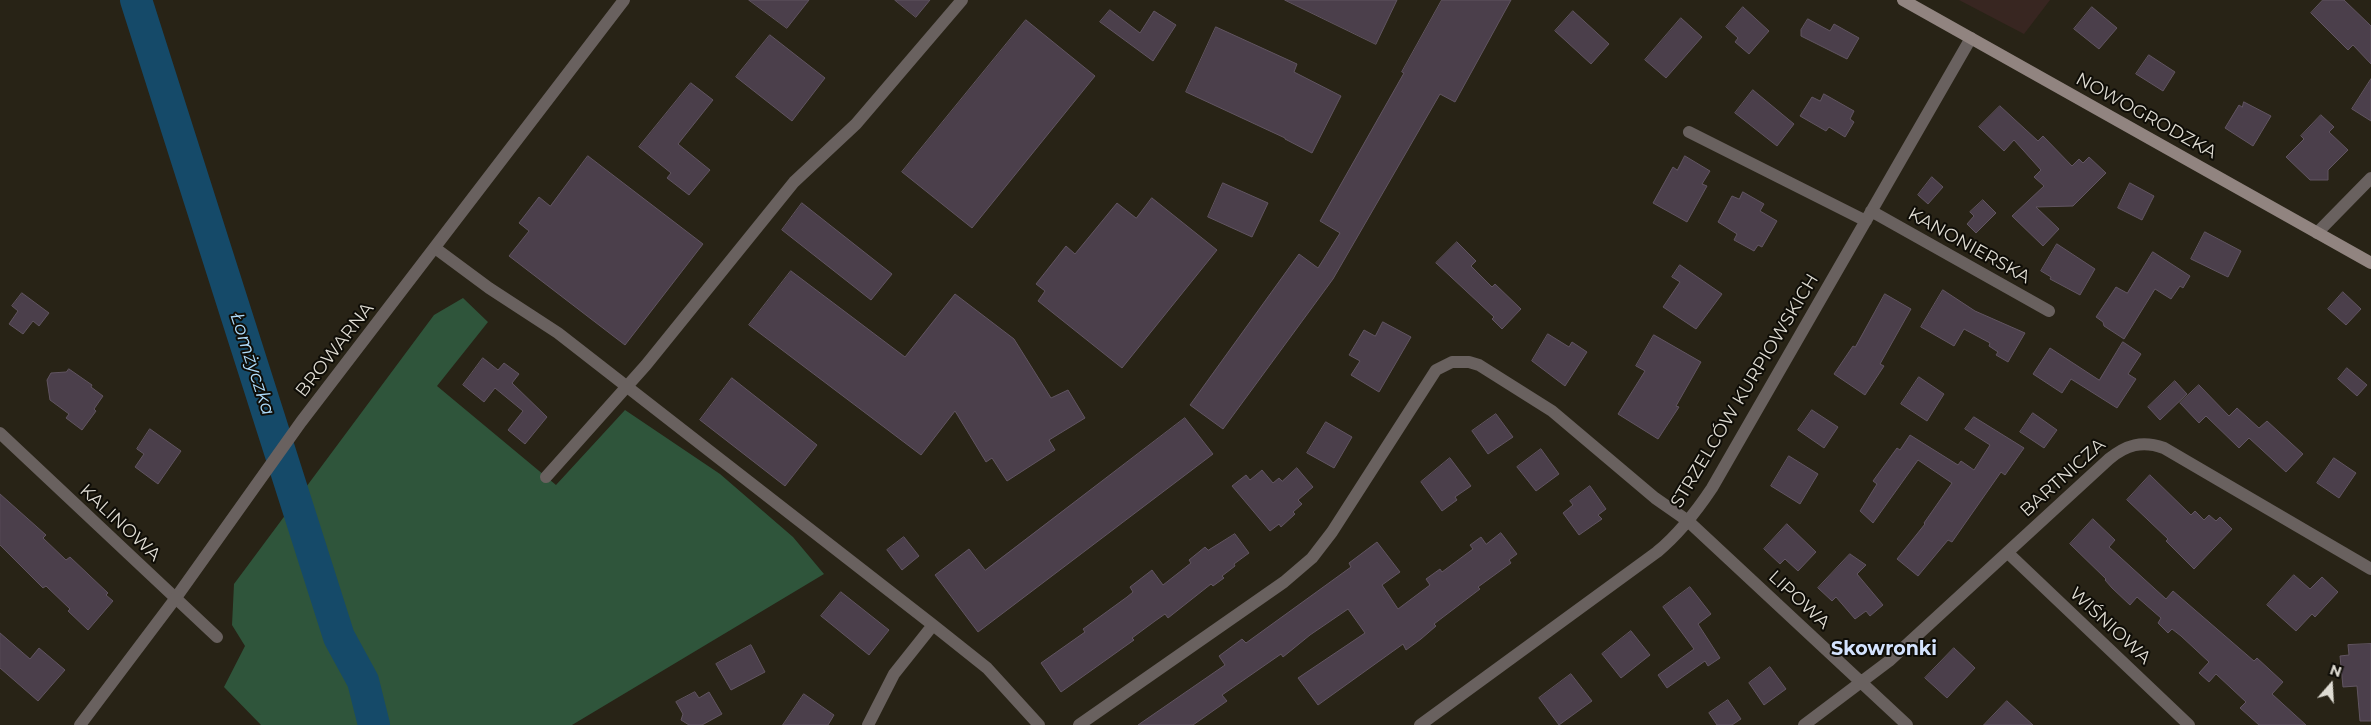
<!DOCTYPE html>
<meta charset="utf-8">
<style>
body{margin:0}
#map{position:relative;width:2371px;height:725px;overflow:hidden;background:#282316;font-family:Montserrat,sans-serif}
canvas{display:block}
.north{position:absolute;left:2306px;top:660px;width:50px;height:50px;-webkit-text-stroke:4px #0f0d07;paint-order:stroke;rotate:19deg;font-size:14px;font-weight:700;line-height:20px;text-align:center;color:#dfdcd3}
.north::after{content:'';display:block;margin:auto;width:18px;height:22px;background:#dfdcd3;clip-path:polygon(50% 0,100% 100%,50% 72%,0 100%)}
</style>
<div id="map">
<canvas width="2371" height="725"></canvas>
<div class="north">N</div>
</div>
<script>
const ctx = document.querySelector('canvas').getContext('2d');
ctx.lineJoin = 'round';
function fillPath(path, color) { ctx.fillStyle = color; ctx.fill(path, 'evenodd'); }
function strokePath(path, color, width, dash) { ctx.strokeStyle = color; ctx.lineWidth = width; ctx.lineCap = dash ? 'butt' : 'round'; ctx.setLineDash(dash || []); ctx.stroke(path); }
function drawText(font, color, halo, rows, align = 'center') {
  ctx.font = font + ' Montserrat,sans-serif'; ctx.lineWidth = 4; ctx.setLineDash([]); ctx.textBaseline = 'middle'; ctx.strokeStyle = halo; ctx.fillStyle = color; for (const [text, x, y, turn = 0] of rows) {
    ctx.save(); ctx.translate(x, y); ctx.rotate((+turn || 0) * Math.PI / 180); ctx.textAlign = isNaN(turn) ? turn : align; if (halo) ctx.strokeText(text, 0, 0); ctx.fillText(text, 0, 0); ctx.restore();
  }
}
fillPath(new Path2D(`
 M1959,0H2050L2024,34Z`), '#382621');
fillPath(new Path2D(`
 M463,298L488,322L437,386L556,485L625,410L720,474L793,537L824,574L572,725H261L224,687L245,646L232,625L234,584L434,315Z`), '#2f553b');
strokePath(new Path2D(`
 M136,0L339,637L363,681L374,725`), '#154a69', 32);
const building = new Path2D(`
 M749,0H809L787,28Z
 M895,0H930L916,17Z
 M1285,0H1397L1376,44Z
 M1442,0H1511L1455,102L1440,94L1333,279L1223,429L1190,405L1299,254L1318,268L1340,233L1320,221L1404,73L1402,72Z
 M2323,0H2344L2371,26V64L2353,45L2348,50L2311,13Z
 M1743,7L1769,31L1749,54L1735,42L1738,38L1726,27Z
 M2092,7L2117,28L2099,49L2074,29Z
 M1110,10L1140,33L1154,11L1176,25L1153,61L1100,22Z
 M1573,11L1609,44L1591,64L1555,31Z
 M1681,18L1702,37L1666,78L1645,60Z
 M1808,19L1830,31L1834,24L1859,38L1847,59L1801,36V30Z
 M1026,20L1095,76L972,228L902,172Z
 M1216,27L1297,64L1294,72L1341,96L1312,153L1285,139V138L1186,92Z
 M770,35L825,78L792,121L736,77Z
 M2149,55L2175,72L2163,91L2136,74Z
 M2371,79V121L2352,109Z
 M691,83L713,100L678,144L710,170L689,195L667,178L671,173L639,147Z
 M1753,90L1794,124L1777,146L1735,113Z
 M1824,94L1854,111L1850,119L1854,122L1845,137L1829,127L1826,131L1800,116L1812,97L1820,101Z
 M2244,102L2271,116L2253,146L2225,128L2239,105L2242,107Z
 M2000,106L2038,141L2043,136L2072,166L2079,159L2083,163L2089,157L2106,173L2073,206L2036,207L2059,229L2043,246L2012,216L2044,186L2034,177L2041,170L2014,140L2004,151L1979,127Z
 M2321,115L2334,127L2329,132L2348,150L2328,170V180H2310L2286,157L2304,139L2301,136Z
 M588,156L703,244L625,345L509,256L529,231L519,223L539,197L550,206Z
 M1685,156L1710,171L1702,184L1707,186L1687,222L1653,203L1673,167L1677,170Z
 M1932,177L1943,187L1928,204L1918,195Z
 M1223,183L1268,203L1252,237L1208,217Z
 M2130,183L2154,196L2142,220L2118,208Z
 M1743,192L1764,204L1760,211L1777,221L1762,247L1758,245L1754,251L1734,240L1737,234L1718,222L1732,196L1739,199Z
 M1152,198L1217,250L1122,368L1038,301L1045,291L1036,284L1066,246L1075,254L1117,203L1136,218Z
 M1983,200L1996,213L1976,233L1967,224L1974,216L1970,212Z
 M802,203L892,274L871,300L782,230Z
 M2205,232L2241,251L2228,277L2191,259Z
 M1457,242L1476,261L1471,266L1492,287L1495,284L1521,309L1502,329L1492,319L1494,317L1436,263Z
 M2057,244L2095,269L2080,295L2050,279L2051,277L2041,271Z
 M2153,252L2190,276L2183,288L2180,286L2171,299L2155,289L2124,339L2104,326L2103,322L2096,317L2116,287L2127,293Z
 M1680,265L1722,294L1696,329L1663,307L1680,282L1672,277Z
 M791,271L905,357L955,294L1014,339L1051,398L1068,390L1085,418L1049,440L1055,450L1007,481L992,458L986,462L955,411L921,455L749,325Z
 M1943,290L1975,311L2025,333L2008,362L1996,355L1998,352L1989,346L1990,343L1964,329L1954,346L1921,327Z
 M2343,292L2361,309L2346,325L2328,309Z
 M22,293L49,313L39,326L33,321L23,334L9,324L18,311L12,306Z
 M1885,294L1911,309L1880,364L1884,366L1865,395L1834,374L1853,346L1855,347Z
 M1383,322L1411,337L1379,392L1351,375L1360,361L1349,355L1364,330L1375,336Z
 M1548,334L1569,347L1572,342L1587,352L1565,386L1532,361Z
 M1654,335L1701,362L1676,406L1679,407L1658,439L1618,414L1645,371L1636,366Z
 M2123,342L2141,354L2128,374L2136,379L2117,408L2071,379L2062,393L2033,374L2050,348L2099,380Z
 M483,358L498,370L504,363L519,374L512,383L547,417L525,444L508,430L523,411L495,388L484,402L463,385Z
 M2347,368L2367,385L2357,396L2338,379Z
 M69,369L92,385L91,387L103,396L94,409L96,411L82,430L66,418L69,414L50,400L47,380L51,373L66,372Z
 M1919,377L1944,394L1927,421L1901,404Z
 M732,378L817,445L785,486L700,420Z
 M2175,381L2187,394L2160,420L2148,407Z
 M2199,385L2229,416L2237,408L2259,428L2267,421L2303,454L2286,472L2249,438L2239,448L2206,416L2199,423L2180,403Z
 M1812,410L1838,427L1824,448L1798,430Z
 M2033,413L2057,430L2044,448L2020,432Z
 M1496,414L1513,437L1488,454L1472,431Z
 M1974,417L2024,448L2005,475L2001,472L1952,542L1948,540L1918,576L1897,559L1925,524L1924,523L1952,483L1918,460L1873,523L1860,511L1877,484L1873,481L1897,448L1900,450L1910,435L1958,465L1961,461L1974,470L1990,445L1965,429Z
 M1185,418L1213,454L978,632L935,575L969,549L985,570Z
 M1326,422L1352,437L1334,468L1307,453Z
 M150,429L181,451L158,484L135,467L144,454L137,449Z
 M1541,449L1559,474L1536,491L1517,467Z
 M1789,456L1818,474L1800,504L1771,486Z
 M1450,458L1471,486L1455,497L1457,500L1442,511L1421,482Z
 M2334,458L2356,473L2339,498L2317,483Z
 M1297,468L1313,487L1298,500L1302,504L1293,512L1295,514L1281,527L1279,524L1270,531L1232,486L1246,475L1250,480L1262,470L1273,483L1279,478L1282,481Z
 M2150,475L2191,515L2195,511L2204,520L2209,515L2216,521L2220,517L2232,529L2194,569L2166,541L2168,539L2127,500Z
 M1590,486L1606,509L1598,515L1602,519L1579,535L1563,513L1573,505L1570,501Z
 M0,494L46,535L43,538L66,560L70,557L108,593L106,595L113,601L88,630L68,611L70,609L46,586L43,588L0,545Z
 M2093,519L2115,540L2109,547L2166,599L2173,591L2254,661L2257,658L2283,682L2272,694L2306,725H2259L2240,708L2246,702L2216,674L2209,682L2199,673L2209,662L2181,636L2172,629L2168,633L2158,623L2161,618L2137,597L2130,605L2112,588L2105,580L2106,579L2070,544Z
 M1787,524L1816,552L1798,571L1785,559L1780,564L1764,549Z
 M1501,533L1517,554L1509,560L1511,563L1478,587L1480,589L1434,624L1436,626L1421,639L1406,650L1403,644L1318,705L1298,678L1365,633L1348,609L1310,635L1283,657L1281,654L1222,695L1227,701L1193,725H1138L1225,665L1219,656L1242,639L1246,643L1351,567L1349,563L1377,542L1400,572L1382,585L1398,609L1430,585L1426,579L1440,569L1442,572L1473,549L1470,545L1481,537L1486,544Z
 M1235,534L1249,553L1234,564L1235,566L1222,576L1224,578L1213,586L1211,584L1168,618L1165,614L1155,621L1132,638L1134,640L1061,692L1041,663L1085,632L1083,629L1127,597L1133,592L1130,587L1152,570L1163,585L1191,563L1189,560L1205,547L1208,550Z
 M904,537L919,556L902,570L887,550Z
 M1850,554L1866,565L1857,574L1883,605L1870,616L1866,611L1855,619L1836,597L1832,601L1818,588Z
 M2294,575L2310,589L2322,577L2338,592L2315,617L2312,614L2296,631L2267,605Z
 M1690,587L1711,614L1698,624L1720,658L1708,666L1705,661L1667,688L1658,675L1694,649L1663,607Z
 M841,592L889,630L869,655L821,616Z
 M1631,631L1650,655L1621,678L1602,654Z
 M0,633L30,659L39,648L65,670L38,701L0,668Z
 M2371,644V721H2360L2357,686L2343,687L2340,656L2349,655L2348,645Z
 M751,645L765,672L731,690L716,664Z
 M1954,648L1975,668L1947,698L1925,678Z
 M1770,667L1786,689L1764,705L1749,683Z
 M1571,674L1592,701L1559,725L1539,698Z
 M695,692L699,698L709,692L722,714L702,725H689L681,720L683,714L676,702Z
 M804,694L834,715L828,725H783Z
 M1728,700L1741,719L1732,725H1717L1709,713Z
 M2007,701L2033,725H1984Z`);
fillPath(building, '#4b3f4b');
strokePath(building, '#615561', 1);
strokePath(new Path2D(`
 M1689,132L1866,221
 M1871,211L2049,311
 M2317,233L2371,178
 M435,248L489,288L558,333L933,625L987,668L1039,725
 M0,433L217,637
 M546,477L646,365L794,182L856,124L962,0
 M2008,553L2189,725
 M868,725L894,674L933,625
 M1079,725L1284,582L1312,558L1332,532L1436,370L1452,362H1469L1479,365L1552,411L1655,498L1688,521L1907,725
 M1420,725L1657,552C1679,534 1696,512 1712,488L1971,38
 M1804,725L1889,661L2109,459C2126,445 2142,440 2164,448L2371,569`), '#69615f', 12);
strokePath(new Path2D(`
 M80,725L175,599L301,422L624,0`), '#69615f', 12);
strokePath(new Path2D(`
 M1903,0L2371,263`), '#918480', 12);
drawText('18px', '#dfdcd3', '#0f0d07', [
 ["NOWOGRODZKA",2146,116,29],
 ["KANONIERSKA",1969,246,29],
 ["BROWARNA",335,350,-52],
 ["STRZELCÓW KURPIOWSKICH",1745,391,-59],
 ["BARTNICZA",2063,478,-42],
 ["KALINOWA",120,523,43],
 ["LIPOWA",1799,600,43],
 ["WIŚNIOWA",2110,626,43]
]);
drawText('italic 19px', '#addaf9', '#0f0d07', [
 ["Łomżyczka",252,364,72]
]);
drawText('bold 19px', '#d4e3fe', '#0f0d07', [
 ["Skowronki",1884,649]
]);
</script>
